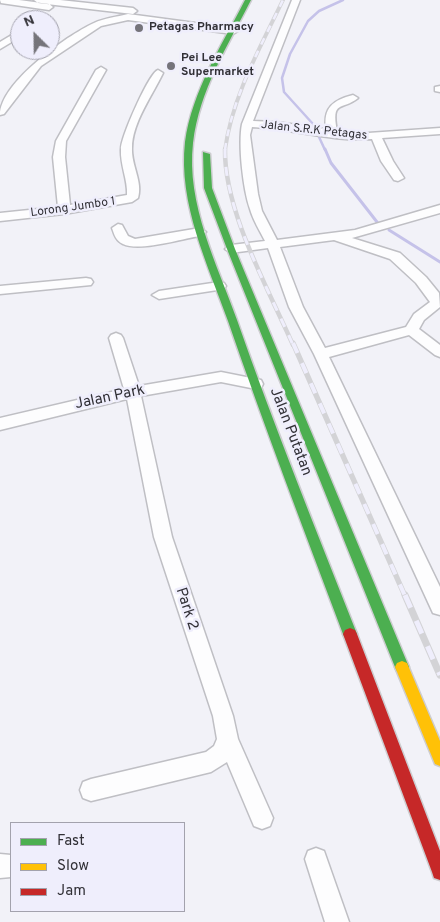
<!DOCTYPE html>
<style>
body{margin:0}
#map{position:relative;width:440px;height:922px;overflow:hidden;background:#f2f2f8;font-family:Overpass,sans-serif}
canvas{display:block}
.legend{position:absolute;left:10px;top:822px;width:175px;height:90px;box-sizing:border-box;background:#efeefc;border:1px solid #a3a2ad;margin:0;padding:6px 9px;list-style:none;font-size:15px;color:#313036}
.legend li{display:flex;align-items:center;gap:10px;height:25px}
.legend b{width:25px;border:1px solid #a3a2ad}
.north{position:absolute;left:10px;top:10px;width:50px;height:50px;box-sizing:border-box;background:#efeefc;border:1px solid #a3a2ad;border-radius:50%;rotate:337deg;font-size:14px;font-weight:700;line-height:20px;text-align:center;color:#313036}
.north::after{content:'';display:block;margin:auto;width:18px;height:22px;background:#75747a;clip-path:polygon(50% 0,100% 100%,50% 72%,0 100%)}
</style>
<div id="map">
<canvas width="440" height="922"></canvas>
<ul class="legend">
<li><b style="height:6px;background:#4caf50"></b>Fast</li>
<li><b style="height:6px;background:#ffc107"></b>Slow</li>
<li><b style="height:6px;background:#c62828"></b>Jam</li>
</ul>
<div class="north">N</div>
</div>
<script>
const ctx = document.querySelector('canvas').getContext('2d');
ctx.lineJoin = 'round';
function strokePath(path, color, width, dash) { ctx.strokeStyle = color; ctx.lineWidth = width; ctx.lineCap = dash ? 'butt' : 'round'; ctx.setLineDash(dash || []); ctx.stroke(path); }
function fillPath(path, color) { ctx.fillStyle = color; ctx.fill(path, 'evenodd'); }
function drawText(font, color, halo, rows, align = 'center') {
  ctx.font = font + ' Overpass,sans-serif'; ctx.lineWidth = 5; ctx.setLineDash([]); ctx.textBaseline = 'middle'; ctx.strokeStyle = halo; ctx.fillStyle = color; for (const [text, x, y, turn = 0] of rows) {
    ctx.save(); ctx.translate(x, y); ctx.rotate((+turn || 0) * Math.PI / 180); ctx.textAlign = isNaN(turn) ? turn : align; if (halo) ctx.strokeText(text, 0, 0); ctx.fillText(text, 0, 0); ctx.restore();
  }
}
strokePath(new Path2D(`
 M325,150L313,124L284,92L282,78L290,54L308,21L319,11L343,0`), '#c5c2e9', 2.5);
strokePath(new Path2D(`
 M325,149L331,163L377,222
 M389,230L440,262`), '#c5c2e9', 3);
const street = new Path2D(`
 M0,0H19L49,4L53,7L49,10L1,3Z
 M34,0H60L133,8L137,11L133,14L38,3Z
 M292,0H300L253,121L276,122L326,129C323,108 333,100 353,95L358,98C342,111 331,99 337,131L354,134L440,128V134L382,138L393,161L404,178L398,181L394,180L381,161L372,139C332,142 292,129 252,127L250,135L258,194L262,211L277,240L355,230L440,205V213L352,238L400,253L426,277L439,293L440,307L424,320L419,329L440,345V357L435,355L409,335L329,357L440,587V615L433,613L314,354L289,307L268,248L231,253L225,249L231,245L265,241C260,231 253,220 250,209C243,189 238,144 242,124ZM334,240L390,259L416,283L430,302L414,314L406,327L325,348L303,307L280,247Z
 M128,14L233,28L238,31L233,34L128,20L101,26L41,66L4,114L0,115C0,83 66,36 94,23C104,18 117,17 128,14Z
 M20,30V37L0,49V42Z
 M101,67L106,70L66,141L65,157L70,205L127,195C128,180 120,165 121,149C121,137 149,73 158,70L163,73C152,96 132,123 132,148C131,165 143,182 138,198L132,202L64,214L0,221V213L58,207L53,157L56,141L96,70Z
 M440,86V92L435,91V87Z
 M118,224L122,225L128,236L135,239L200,228L206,232L200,236C181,239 139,252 123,244C116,241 114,234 112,228Z
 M86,278L91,279L93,282L91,285L0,294V286Z
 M219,282L224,283L226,286L224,289L159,299L152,295L159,291Z
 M116,333L121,335L123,338L139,386L221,372L261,380L263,384L261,388L256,389L221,382L141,396L172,537L233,716L238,739L273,818L270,826L262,829L254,826L227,762L211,772L91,801L83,798L80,790L83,782L91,779L206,752L214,746L217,739L213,716L154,537L127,399L0,430V418L124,389L109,338L111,335Z
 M316,848L324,851L349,922H325L305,859L308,851Z
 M0,854L11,855V877L0,878Z`);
const fast = new Path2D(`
 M245,0H251C228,45 199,91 193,143C186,204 217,264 237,320C274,426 316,530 357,634L355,638L350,640L345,638L343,634C304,530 264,426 228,321C208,265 178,204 185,142C192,91 222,45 245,0Z
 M203,152L210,154L212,188L235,249L409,667L407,671L402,673L397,671L395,667L227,249L204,188Z`);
const slow = new Path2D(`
 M402,661L407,663L440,741V766L435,764L395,667L397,663Z`);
const jam = new Path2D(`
 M350,628L355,630L357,634L440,851V880L434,878L432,872L343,634L345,630Z`);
strokePath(street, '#bfbfc4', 3);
strokePath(fast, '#cdcdd0', 3);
strokePath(slow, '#cdcdd0', 3);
strokePath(jam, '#cdcdd0', 3);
fillPath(street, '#fdfdfe');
fillPath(fast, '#4caf50');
fillPath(slow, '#ffc107');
fillPath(jam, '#c62828');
const railFar3 = new Path2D(`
 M225,150C232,97 260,48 283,0`);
const railFar2 = new Path2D(`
 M225,149C224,211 268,288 293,345`);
const railFar1 = new Path2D(`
 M293,343L405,596`);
const rail = new Path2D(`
 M405,595L440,675`);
strokePath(railFar3, '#d3d3d6', 4);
strokePath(railFar2, '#d3d3d6', 4.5);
strokePath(railFar1, '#d3d3d6', 5.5);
strokePath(rail, '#d3d3d6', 7);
strokePath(railFar3, '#efeefc', 2.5, [7]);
strokePath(railFar2, '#efeefc', 3, [9]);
strokePath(railFar1, '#efeefc', 4, [11]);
strokePath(rail, '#efeefc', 5, [14]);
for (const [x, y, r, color] of [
 [139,28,5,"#75747a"],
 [171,66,5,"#75747a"]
]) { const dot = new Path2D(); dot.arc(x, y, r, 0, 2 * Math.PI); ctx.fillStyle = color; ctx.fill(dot); strokePath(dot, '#efeefc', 2); }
drawText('bold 12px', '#313036', '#efeefc', [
 ["Petagas Pharmacy",149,28],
 ["Pei Lee",181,59],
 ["Supermarket",181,73]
], 'left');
drawText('12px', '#313036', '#efeefc', [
 ["Jalan S.R.K Petagas",314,131,6],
 ["Lorong Jumbo 1",73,208,-8]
]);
drawText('15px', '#313036', '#efeefc', [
 ["Jalan Park",110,398,-12],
 ["Jalan Putatan",290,432,69],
 ["Park 2",186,609,72]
]);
</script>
